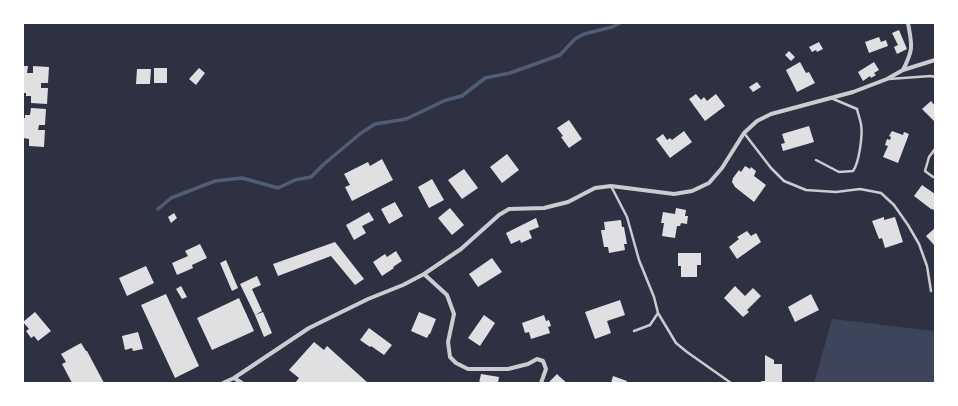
<!DOCTYPE html>
<style>
body{margin:0}
#map{position:relative;width:958px;height:406px;overflow:hidden;background:#2d3142;font-family:Jost,sans-serif}
canvas{display:block}
.frame{position:absolute;inset:0;border:24px solid #fff;pointer-events:none}
</style>
<div id="map">
<canvas width="958" height="406"></canvas>
<div class="frame"></div>
</div>
<script>
const ctx = document.querySelector('canvas').getContext('2d');
ctx.lineJoin = 'round';
function fillPath(path, color) { ctx.fillStyle = color; ctx.fill(path, 'evenodd'); }
function strokePath(path, color, width, dash) { ctx.strokeStyle = color; ctx.lineWidth = width; ctx.lineCap = dash ? 'butt' : 'round'; ctx.setLineDash(dash || []); ctx.stroke(path); }
fillPath(new Path2D(`
 M832,319L935,331V383H814Z`), '#3c4559');
strokePath(new Path2D(`
 M158,209L171,198L215,181L242,178L278,188L295,180L311,177L324,164L361,133L375,124L406,119L446,100L462,96L485,78L510,73L560,55L575,39L584,34L612,27L620,23`), '#4f5d75', 3.5);
fillPath(new Path2D(`
 M899,30L907,49L897,54L894,47L898,45L892,33Z
 M879,37L881,42L886,40L888,46L869,53L865,42Z
 M819,42L823,49L817,52L816,50L812,52L809,47Z
 M789,51L795,57L791,61L785,55Z
 M800,62L806,73L809,72L815,83L797,92L786,70Z
 M874,62L879,70L874,73L876,75L871,78L870,76L863,81L858,72Z
 M23,66H28L27,73H33V66L49,67L48,83H41V88H48L47,104L31,103V96H26V93H23Z
 M154,68H167V83H154Z
 M199,68L205,73L196,85L189,79Z
 M137,69H151L150,84H136Z
 M757,82L761,87L753,92L749,87Z
 M696,94L701,100L704,97L707,101L716,94L725,106L705,121L689,99Z
 M931,101L935,106V122L922,109Z
 M31,108L46,109L45,125H39L38,130H45L44,147L29,146V139L23,138V118H25V115H30Z
 M569,120L582,139L569,148L561,137L563,136L557,128Z
 M809,126L814,142L783,151L781,144L785,143L782,134Z
 M684,131L692,142L670,158L656,139L663,134L667,140L670,138L672,140Z
 M892,131L903,135L904,132L909,134L898,163L883,157L888,146L885,145L887,139L890,140L891,137L889,136Z
 M507,154L519,170L502,183L490,167Z
 M382,159L393,180L352,201L345,187L350,185L344,174L368,162L370,166Z
 M745,166L750,169L751,167L756,171L754,176L766,185L754,202L735,187L732,182L733,178L739,170L741,172Z
 M464,169L478,188L462,199L448,180Z
 M432,179L444,200L429,208L418,187Z
 M922,185L935,194V210L931,209L914,196Z
 M395,202L403,216L389,224L381,209Z
 M450,208L464,225L452,235L438,218Z
 M676,208L686,210L685,216H688L687,224L681,223L680,226H677L675,238L662,236L664,223H661L663,212L675,214Z
 M369,212L374,220L362,226L366,233L354,240L346,225Z
 M174,213L177,218L171,223L168,217Z
 M884,217V220L895,217L903,242L885,248L882,238L879,239L872,221Z
 M536,218L539,227L529,231L532,238L521,243L520,240L511,244L506,233Z
 M621,220L622,227H624L627,244H624L625,250L609,253L608,247H604L601,230H605L604,222Z
 M935,228V244L934,245L926,236Z
 M747,231L751,236L756,233L761,242L737,259L729,247L739,239L737,237Z
 M335,242L364,279L355,285L331,256L278,276L273,264Z
 M200,244L207,258L192,265L193,268L177,275L172,263L188,256L185,251Z
 M396,251L402,261L393,267L394,268L382,276L373,262L385,254L387,257Z
 M678,253H701V265H697V277H681V266H678Z
 M492,258L502,272L478,287L469,274Z
 M226,260L238,288L232,291L220,263Z
 M146,266L154,283L127,296L119,278Z
 M257,276L261,285L252,289L262,311L255,315L240,284Z
 M181,286L187,297L182,299L176,289Z
 M735,286L745,296L753,288L761,296L747,310L749,312L743,317L724,298Z
 M166,294L199,366L175,378L141,305Z
 M811,294L819,310L795,322L788,307Z
 M239,298L254,331L212,350L197,318Z
 M620,300L625,315L607,321L611,333L595,339L585,312Z
 M35,312L51,331L38,341L34,336L31,338L26,331L29,329L23,322Z
 M263,312L272,333L264,337L255,315Z
 M419,312L436,319L430,334H429L427,338L411,331Z
 M484,315L495,323L480,346L468,338Z
 M544,315L546,321L549,320L551,326L548,327L550,333L531,339L529,332L525,333L522,323Z
 M369,328L392,345L384,355L371,346L370,347L360,340Z
 M138,332L143,349L133,351L132,348L125,350L122,336Z
 M314,342L324,350L327,346L368,383H295L299,378L289,370Z
 M81,343L86,351H87L104,383H72L62,364L66,362L61,354Z
 M765,355L774,360V364H782V383H761V381H765Z
 M481,374L499,377L498,383H479Z
 M557,374L560,377L567,383H548Z
 M613,376L627,381L626,383H611Z`), '#e0e0e3');
strokePath(new Path2D(`
 M889,79L931,76L935,77
 M744,133L771,168L784,181L806,190L836,192L860,189L881,193L894,205L908,225L919,244L927,266L931,291
 M935,149L929,157L925,171L933,177H935
 M816,160L839,172L853,171C859,163 863,135 861,124C860,119 858,114 857,109L831,98
 M611,186L627,217L639,260L654,297L658,313L676,343L687,352L731,383
 M634,331L650,325L658,313`), '#caccd0', 2.5);
strokePath(new Path2D(`
 M903,70C914,48 912,46 908,23
 M424,274L447,295L454,314L448,342L450,357L456,363L468,369H508L528,364L537,359L543,361L546,369L541,383
 M234,378L242,383
 M223,383L234,378L309,328L368,299L403,285L424,274L461,249L499,215L509,209L544,208L568,202L595,188L611,186L674,194L692,191L709,183L722,168L744,133L757,121L771,114L853,92L887,79L903,70L935,60`), '#caccd0', 4);
</script>
